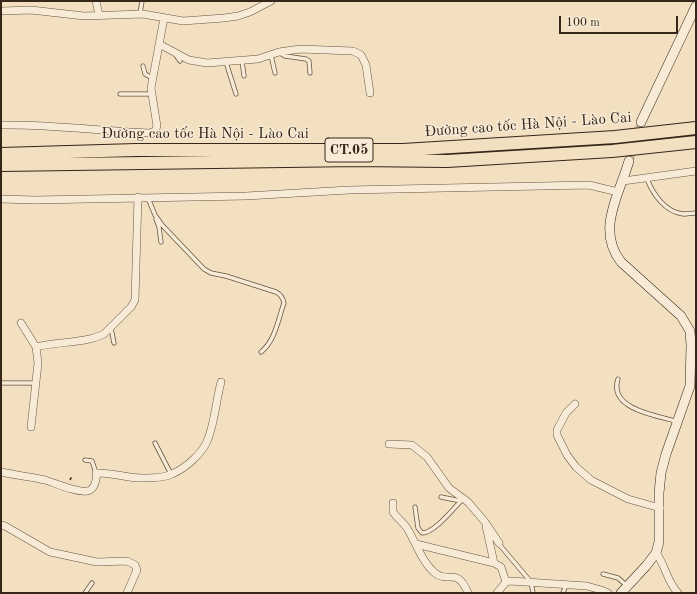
<!DOCTYPE html>
<meta charset="utf-8">
<style>
body{margin:0}
#map{position:relative;width:697px;height:594px;overflow:hidden;background:#f2e0c1;font-family:"Old Standard TT",serif}
canvas{display:block}
.frame{position:absolute;inset:0;border:2px solid #342619;pointer-events:none}
.scale{position:absolute;left:559px;top:16px;width:119px;height:18px;box-sizing:border-box;border:2px solid #342619;border-top:0;padding-left:5px;font-size:12px;line-height:14px;white-space:nowrap;color:#342619;-webkit-text-stroke:3px #f7ebd7;paint-order:stroke}
</style>
<div id="map">
<canvas width="697" height="594"></canvas>
<div class="frame"></div>
<div class="scale">100 m</div>
</div>
<script>
const ctx = document.querySelector('canvas').getContext('2d');
ctx.lineJoin = 'round';
function strokePath(path, color, width, dash) { ctx.strokeStyle = color; ctx.lineWidth = width; ctx.lineCap = dash ? 'butt' : 'round'; ctx.setLineDash(dash || []); ctx.stroke(path); }
function drawText(font, color, halo, rows, align = 'center') {
  ctx.font = font + ' "Old Standard TT",serif'; ctx.lineWidth = 3; ctx.setLineDash([]); ctx.textBaseline = 'middle'; ctx.strokeStyle = halo; ctx.fillStyle = color; for (const [text, x, y, turn = 0] of rows) {
    ctx.save(); ctx.translate(x, y); ctx.rotate((+turn || 0) * Math.PI / 180); ctx.textAlign = isNaN(turn) ? turn : align; if (halo) ctx.strokeText(text, 0, 0); ctx.fillText(text, 0, 0); ctx.restore();
  }
}
strokePath(new Path2D(`
 M629,161L641,122`), '#ccbb9f', 9, [9, 4.5]);
const lane = new Path2D(`
 M140,14L142,1
 M280,53L285,56L306,59L309,61L310,73
 M175,54L180,61
 M271,55L275,73
 M242,61L244,76
 M226,62L236,94
 M143,66L145,74L152,78
 M120,94H152
 M647,179C653,194 665,212 683,214C687,214 692,213 696,213
 M148,198L155,215L162,225L204,269L211,273L226,276L276,292C280,294 283,298 284,303C278,320 275,341 261,352
 M156,219L159,227L161,242
 M111,328L114,343
 M618,379C608,409 657,416 676,421
 M1,383H36
 M155,443L171,474
 M85,460L92,461L96,473
 M441,497L461,501
 M415,507L418,528L422,533C434,533 452,510 461,501
 M498,543L531,582L533,593
 M603,574L618,578L626,585
 M85,593L92,583
 M563,593L566,585`);
const street = new Path2D(`
 M96,1L99,15
 M1,11L31,10L84,16L143,14L183,21L224,18L238,16L250,12L271,1
 M159,44L189,60L207,63L258,59L279,52L300,49L353,51L361,55L366,65L370,93
 M1,125C51,124 100,131 150,133L155,131L157,126L151,88L164,18
 M623,181L696,171
 M1,199L35,200L246,196L349,190L589,185L618,192
 M21,323L36,347L38,363L31,427
 M36,347C58,341 83,344 104,334L131,307L135,300L138,197
 M575,404L566,413L557,430V435L567,455L576,467L591,480L628,499L660,508
 M389,444L412,445L427,457L449,488L468,502L485,522L499,543
 M1,472C15,475 30,477 45,480C55,483 77,493 87,491C95,490 97,479 96,473C113,472 128,479 145,478C153,478 164,478 172,474C186,468 203,453 208,439C215,421 216,401 221,382
 M393,503V512C397,518 403,522 407,528C416,543 422,562 435,573C448,584 457,566 468,593
 M1,525L5,526L50,552L97,562L127,561L135,565L137,570L127,593
 M486,526L494,563
 M416,544L494,563L501,567L506,582
 M656,553C666,566 666,580 678,593
 M497,593L506,582L510,581L587,586L601,590L608,593`);
const secondary = new Path2D(`
 M641,122L696,6
 M621,593L646,566L656,553L659,542V493L661,473L666,454L690,386L691,345L690,331L681,316L621,262C596,230 619,195 629,161`);
const highway = new Path2D(`
 M1,154L136,150H403L615,137L696,128
 M1,165L357,160L447,161L612,151L696,142`);
strokePath(lane, '#645443', 5);
strokePath(street, '#645443', 8);
strokePath(secondary, '#342619', 10);
strokePath(highway, '#342619', 14);
strokePath(new Path2D(`
 M70,480L72,476`), '#342619', 1.5, [3, 2]);
strokePath(lane, '#f7ebd7', 3.5);
strokePath(street, '#f7ebd7', 7);
strokePath(secondary, '#f7ebd7', 9);
strokePath(highway, '#f2e0c1', 12);
for (const [x, y, w] of [
 [349,150,48]
]) { const box = new Path2D(); box.roundRect(x - w / 2, y - 12, w, 24, 3); ctx.fillStyle = '#f7ebd7'; ctx.fill(box); strokePath(box, '#342619', 1); }
drawText('bold 14px', '#342619', null, [
 ["CT.05",349,150]
]);
drawText('15px', '#342619', '#f7ebd7', [
 ["Đường cao tốc Hà Nội - Lào Cai",528,125,-4],
 ["Đường cao tốc Hà Nội - Lào Cai",205,134]
]);
</script>
